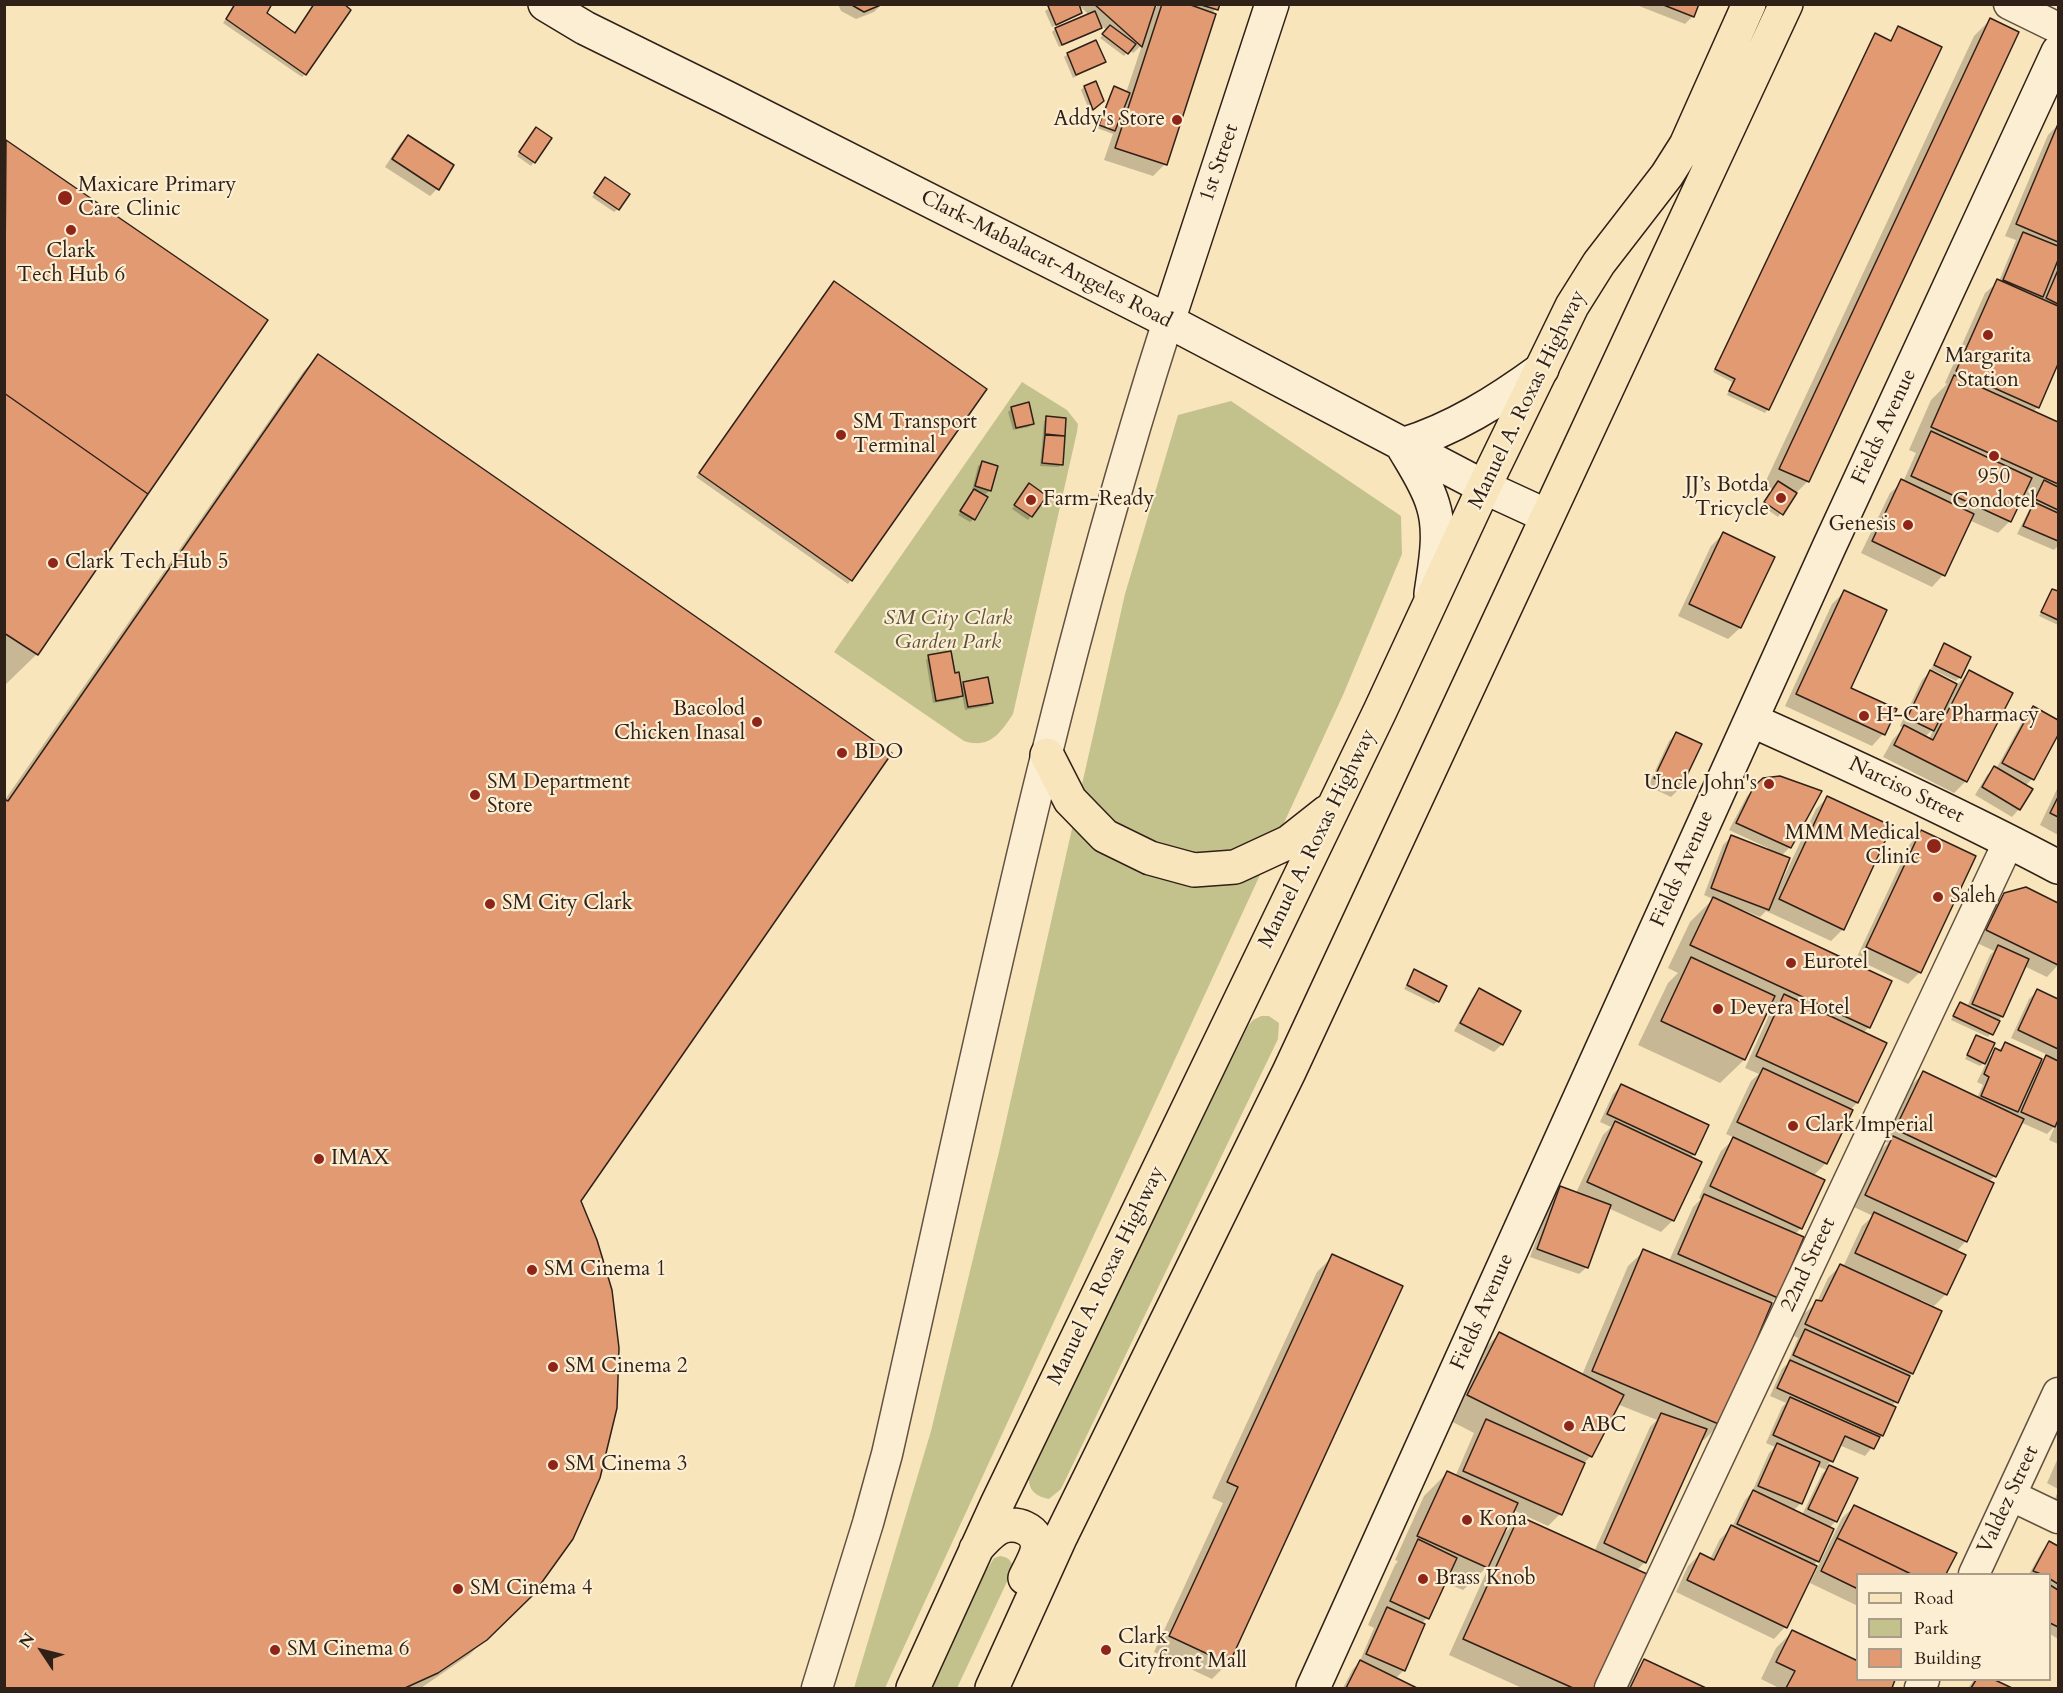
<!DOCTYPE html>
<meta charset="utf-8">
<style>
body{margin:0}
#map{position:relative;width:2063px;height:1693px;overflow:hidden;background:#f9e5bb;font-family:Cardo,serif}
canvas{display:block}
.frame{position:absolute;inset:0;border:6px solid #2f2018;pointer-events:none}
.legend{position:absolute;left:1856px;top:1573px;width:195px;height:108px;box-sizing:border-box;background:#fbeed3;border:2px solid #a99c88;margin:0;padding:8px 10px;list-style:none;font-size:18px;color:#2f2018}
.legend li{display:flex;align-items:center;gap:12px;height:30px}
.legend b{width:30px;border:2px solid #a99c88}
.north{position:absolute;left:12px;top:1621px;width:60px;height:60px;-webkit-text-stroke:4px #fbeed3;paint-order:stroke;rotate:305deg;font-size:16px;font-weight:700;line-height:24px;text-align:center;color:#2f2018}
.north::after{content:'';display:block;margin:auto;width:21px;height:27px;background:#2f2018;clip-path:polygon(50% 0,100% 100%,50% 72%,0 100%)}
</style>
<div id="map">
<canvas width="2063" height="1693"></canvas>
<div class="frame"></div>
<ul class="legend">
<li><b style="height:8px;background:#f9e5bb"></b>Road</li>
<li><b style="height:16px;background:#c4c28c"></b>Park</li>
<li><b style="height:16px;background:#e29a73"></b>Building</li>
</ul>
<div class="north">N</div>
</div>
<script>
const ctx = document.querySelector('canvas').getContext('2d');
ctx.lineJoin = 'round';
function fillPath(path, color) { ctx.fillStyle = color; ctx.fill(path, 'evenodd'); }
function strokePath(path, color, width, dash) { ctx.strokeStyle = color; ctx.lineWidth = width; ctx.lineCap = dash ? 'butt' : 'round'; ctx.setLineDash(dash || []); ctx.stroke(path); }
function drawText(font, color, halo, rows, align = 'center') {
  ctx.font = font + ' Cardo,serif'; ctx.lineWidth = 4.5; ctx.setLineDash([]); ctx.textBaseline = 'middle'; ctx.strokeStyle = halo; ctx.fillStyle = color; for (const [text, x, y, turn = 0] of rows) {
    ctx.save(); ctx.translate(x, y); ctx.rotate((+turn || 0) * Math.PI / 180); ctx.textAlign = isNaN(turn) ? turn : align; if (halo) ctx.strokeText(text, 0, 0); ctx.fillText(text, 0, 0); ctx.restore();
  }
}
fillPath(new Path2D(`
 M1022,382L1067,410L1078,424L1077,432L1013,714C1000,734 989,749 964,741L834,652Z
 M1231,401L1401,516L1402,554L1343,695L885,1688H854L931,1431L999,1152L1125,594L1178,415Z
 M1261,1016H1269L1279,1023L1278,1039L1061,1489L1049,1499C1033,1496 1026,1487 1030,1471L1248,1026L1253,1020Z
 M1000,1556C1008,1557 1012,1560 1013,1569L957,1688H931L981,1579L994,1558Z`), '#c4c28c');
fillPath(new Path2D(`
 M236,4L305,74L302,77L223,23Z
 M838,4H882L874,12L856,19L841,11Z
 M1056,4L1081,13L1077,16L1052,27L1045,11Z
 M1078,4H1154L1152,11L1159,4H1218L1212,14L1165,164L1153,176L1104,160L1113,134L1097,128L1111,92L1115,88L1126,93L1142,45L1133,53L1129,50L1124,56L1100,38L1107,30L1102,26L1097,31L1059,47L1052,32L1055,29L1089,15Z
 M1634,4H1697L1693,16L1685,24Z
 M1990,20L2017,32L1807,482L1792,497L1778,517L1762,506L1773,489L1764,485L1974,36Z
 M1898,28L1768,409L1765,413L1727,395L1732,382L1713,372L1872,38L1876,35L1890,42Z
 M1068,54L1104,61L1073,78L1064,57Z
 M1084,87L1102,100L1090,112L1081,90Z
 M2058,125V259L2053,269L2058,263V360L2038,407L2033,412L2058,424V546L2054,550L2017,534L2030,508L2028,507L2029,504L2020,500L2010,521L1998,533L1969,520L1943,575L1932,587L1861,553L1890,493L1903,482L1916,453L1909,450L1931,400L1947,384L1945,383L1985,293L1999,281L2016,240L2005,236L2048,135Z
 M533,132L534,162L531,166L517,156Z
 M408,136L437,189L430,196L385,167L400,144Z
 M6,142L266,320L37,654L4,686Z
 M602,183L618,209L614,212L592,197Z
 M831,286L851,580L848,584L696,477Z
 M318,356L579,1201L531,1595L469,1655L421,1688H4V801L303,372Z
 M1012,408L1032,423L1029,427L1013,430L1008,412Z
 M1047,418L1065,419L1062,464L1058,467L1040,466L1044,421Z
 M982,463L990,490L986,494L977,491L974,519L970,522L958,515L974,490H972L978,466Z
 M1026,489L1031,516L1028,520L1012,509Z
 M1723,534L1773,557L1740,628L1728,639L1678,616L1711,546Z
 M2053,590L2058,593V625L2039,616Z
 M1844,592L1849,688L1883,734L1872,746L1785,706L1832,604Z
 M1944,645L1960,677L1956,681L1931,669Z
 M929,657L954,675L960,687L964,683L991,702L988,706L965,710L962,694L958,699L933,703L926,660Z
 M1930,672L1957,685L1969,672L1966,781L1954,793L1883,757L1893,739L1904,728L1900,726L1922,680ZM1934,728L1929,739L1925,737Z
 M2033,708L2058,722V732L2032,779L2025,786L2019,809L2012,817L1975,795L1987,775L1994,768L1996,769L2026,715Z
 M1677,733L1679,789L1671,797L1648,786L1669,741Z
 M1763,780L1790,847L1781,856L1778,884L1780,885L1816,809L1828,797L1843,929L1831,941L1766,911L1760,917L1743,910L1742,913L1890,981L1869,1027L1863,1033L1857,1103L1850,1110L1826,1163L1813,1176L1801,1228L1794,1235L1777,1297L1770,1303L1720,1424L1704,1440L1701,1439L1645,1562L1636,1571L1645,1574L1593,1688H1522L1449,1655L1490,1564L1463,1590L1444,1582L1427,1618L1421,1624L1404,1670L1395,1679L1414,1688H1343L1353,1669L1359,1663L1374,1628L1368,1625L1395,1565L1398,1561L1395,1560L1424,1496L1447,1473L1455,1477L1474,1433L1445,1418L1476,1357L1499,1334L1582,1375L1628,1266L1644,1251L1669,1261L1693,1207L1701,1199L1699,1198L1721,1151L1735,1138L1726,1134L1751,1081L1759,1074L1745,1068L1769,1015L1765,1013L1744,1060L1720,1083L1638,1045L1668,983L1678,973L1668,968L1690,922L1713,899L1704,895L1723,845L1731,837L1767,851L1768,848L1729,830L1747,796ZM1617,1404L1657,1420L1650,1427L1594,1552L1520,1518L1501,1537L1513,1510L1548,1526L1560,1514L1582,1465L1591,1456Z
 M2058,787V835L2040,825Z
 M1922,832L1920,972L1908,984L1856,959L1910,844Z
 M2026,889L2058,905V965L2047,977L2024,966L2002,1016L1988,1037L1951,1020L1960,1004L1967,1007L1990,955L1994,951L1975,942L1992,907L2005,894Z
 M1414,971L1438,1001L1434,1004L1404,989Z
 M1479,990L1519,1012L1501,1045L1494,1052L1454,1031L1472,998Z
 M2037,991L2058,1001V1144L2049,1140L2055,1126L2047,1134L2020,1122L1995,1176L1988,1182L1966,1241L1956,1252L1946,1294L1934,1306L1921,1300L1919,1302L1912,1373L1892,1407L1882,1435L1865,1456L1839,1445L1831,1461L1827,1465L1856,1479L1836,1521L1829,1528L1817,1561L1813,1566L1815,1567L1785,1627L1774,1639L1676,1592L1688,1566L1700,1554L1710,1559L1720,1539L1732,1527L1745,1500L1752,1492L1769,1453L1775,1447L1766,1443L1782,1407L1786,1403L1770,1396L1782,1369L1787,1364L1798,1338L1794,1336L1804,1314L1817,1302L1828,1278L1840,1266L1843,1267L1862,1226L1873,1216L1854,1207L1881,1150L1888,1143L1884,1141L1912,1085L1923,1073L1977,1098L1983,1085L1977,1082L1987,1061L1980,1066L1965,1059L1977,1037L1986,1060L2006,1044L2038,1065L2048,1055L2011,1038L2029,999ZM1817,1466L1826,1470L1822,1474L1802,1515L1793,1511L1800,1504Z
 M1621,1086L1694,1154L1690,1158L1673,1220L1661,1232L1608,1208L1587,1267L1579,1274L1530,1257L1553,1195L1560,1188L1576,1193L1603,1135L1611,1127L1600,1122L1613,1094Z
 M1333,1256L1228,1663L1212,1679L1154,1652L1223,1503L1212,1498L1317,1272Z
 M2058,1458V1489L2047,1483Z
 M2058,1491V1506L2053,1504Z
 M1854,1507L1955,1554L1945,1574H1858V1606L1810,1583L1842,1518Z
 M2049,1543L2058,1548V1639L2050,1634V1574H2029L2042,1551Z
 M1792,1632L1858,1680H1892L1895,1681L1891,1688H1779L1761,1679L1776,1648Z
 M1645,1661L1703,1688H1627L1637,1669Z
 M1974,1680H1992L2009,1688H1968Z`), '#0003');
const building = new Path2D(`
 M235,4H272L267,13L295,33L314,4H344L351,10L306,75L226,19Z
 M850,4H883L864,12Z
 M1052,4H1079L1082,13L1056,25L1048,6Z
 M1094,4H1156L1142,47Z
 M1162,4H1188L1216,14L1167,165L1115,148Z
 M1198,4H1220L1218,10Z
 M1661,4H1699L1694,17Z
 M1095,11L1102,28L1062,45L1055,28Z
 M1990,18L2019,32L1809,482L1779,469Z
 M1110,25L1136,44L1128,54L1102,34Z
 M1898,26L1942,47L1769,410L1729,391L1735,379L1715,369L1875,33L1891,41Z
 M1096,40L1106,62L1076,75L1067,53Z
 M1096,81L1104,101L1093,110L1084,86Z
 M1114,86L1130,93L1115,131L1099,125Z
 M2058,124V242L2016,224Z
 M536,127L552,138L535,163L519,152Z
 M408,135L454,165L439,190L392,159Z
 M6,140L268,320L148,494L4,393Z
 M605,177L630,194L619,210L594,193Z
 M2023,232L2058,246V260L2043,297L2003,280Z
 M2058,270V304L2046,298Z
 M1997,279L2058,306V364L2039,408L1956,371Z
 M834,281L987,389L852,581L699,473Z
 M318,354L892,753L581,1201L597,1240L612,1290L619,1348L617,1408L600,1478L573,1539L532,1596L487,1640L438,1673L405,1688H4V799L8,801Z
 M1954,375L2058,422V484L1931,427Z
 M4,393L148,494L38,655L4,633Z
 M1029,402L1034,424L1016,428L1011,407Z
 M1046,416L1066,418L1065,436L1045,434Z
 M1931,431L2032,478L2011,522L1911,476Z
 M1045,435L1065,436L1063,465L1042,463Z
 M982,461L998,466L991,491L975,486Z
 M1901,479L1974,514L1945,576L1872,541Z
 M2044,480L2058,487V510L2035,499Z
 M1778,481L1797,493L1783,515L1764,502Z
 M1029,483L1047,496L1032,517L1014,505Z
 M974,489L988,497L975,520L960,511Z
 M2034,502L2058,513V541L2023,526Z
 M1723,532L1775,557L1741,628L1689,604Z
 M2052,589L2058,591V620L2041,612Z
 M1844,590L1887,610L1851,688L1897,709L1885,735L1796,694Z
 M1944,643L1971,657L1961,678L1934,665Z
 M951,651L955,673L959,672L963,696L936,701L928,655Z
 M1930,670L1957,684L1934,731L1907,718Z
 M1969,670L2013,693L1967,782L1894,745L1904,725L1933,740Z
 M988,677L993,703L968,707L963,682Z
 M2033,706L2058,720V735L2034,780L2002,763Z
 M1676,732L1702,744L1680,790L1654,778Z
 M1994,766L2033,789L2020,810L1982,787Z
 M1780,776L1822,791L1791,848L1736,823L1754,786L1763,778Z
 M1827,796L1892,826L1844,930L1779,899Z
 M2058,797V817L2050,813Z
 M1921,830L1976,856L1921,973L1866,947Z
 M1731,835L1790,858L1769,910L1711,888Z
 M2026,887L2058,903V965L1986,930L2004,893Z
 M1713,897L1892,981L1870,1028L1690,945Z
 M1998,945L2029,959L2003,1017L1972,1004Z
 M1691,957L1775,996L1745,1060L1661,1021Z
 M1414,969L1447,986L1439,1002L1407,985Z
 M1479,988L1521,1011L1503,1045L1460,1023Z
 M2037,989L2058,999V1049L2018,1030Z
 M1784,994L1887,1043L1858,1103L1756,1056Z
 M1960,1002L2000,1021L1993,1035L1953,1016Z
 M1976,1035L1995,1043L1985,1064L1967,1055Z
 M2005,1042L2042,1059L2018,1112L1981,1096L1989,1077L1984,1074L1995,1048L2001,1051Z
 M2046,1055L2058,1061V1120L2055,1127L2021,1112Z
 M1763,1068L1853,1110L1827,1164L1737,1122Z
 M1923,1071L2024,1119L1996,1177L1895,1129Z
 M1621,1084L1709,1125L1695,1155L1607,1114Z
 M1615,1121L1702,1162L1674,1221L1587,1182Z
 M1893,1136L1994,1183L1967,1242L1865,1195Z
 M1733,1137L1825,1180L1802,1229L1710,1186Z
 M1560,1186L1611,1205L1588,1268L1537,1249Z
 M1704,1194L1804,1237L1778,1298L1678,1254Z
 M1874,1212L1966,1255L1947,1295L1855,1253Z
 M1643,1249L1772,1303L1721,1425L1592,1371Z
 M1332,1254L1403,1286L1229,1664L1169,1636L1238,1487L1227,1482Z
 M1840,1264L1942,1311L1913,1374L1805,1324L1816,1300L1822,1301Z
 M1805,1329L1910,1376L1898,1403L1793,1355Z
 M1499,1332L1624,1395L1592,1457L1467,1395Z
 M1790,1360L1896,1407L1883,1436L1777,1388Z
 M1790,1397L1880,1437L1874,1449L1845,1436L1833,1462L1773,1435Z
 M1661,1413L1707,1429L1646,1563L1604,1543Z
 M1486,1419L1585,1463L1562,1515L1463,1471Z
 M1777,1443L1820,1462L1802,1504L1758,1486Z
 M1829,1465L1858,1478L1837,1522L1808,1509Z
 M1447,1471L1518,1503L1488,1568L1417,1536Z
 M1753,1490L1834,1529L1819,1562L1737,1524Z
 M1854,1505L1957,1553L1946,1574H1911L1837,1538Z
 M1519,1516L1647,1574L1595,1688H1573L1463,1639Z
 M1731,1525L1817,1566L1787,1628L1687,1580L1700,1553L1714,1560Z
 M1837,1538L1911,1574H1858V1589L1821,1571Z
 M1418,1539L1457,1558L1429,1619L1390,1601Z
 M2049,1541L2058,1546V1584L2050,1579V1574H2041L2033,1571Z
 M2050,1585L2058,1590V1627L2050,1623Z
 M1387,1607L1425,1624L1405,1671L1366,1654Z
 M1792,1630L1858,1661V1680H1895L1892,1688H1786L1795,1671L1776,1662Z
 M1644,1659L1706,1688H1630Z
 M1360,1660L1417,1688H1346Z
 M1976,1680H1995L2012,1688H1971Z`);
fillPath(building, '#e29a73');
strokePath(building, '#2f2018', 1.5);
const street = new Path2D(`
 M2009,4L2058,28
 M2012,1496L2058,1518
 M1974,1574L2058,1393
 M817,1688L868,1523L887,1454C973,1075 1049,692 1168,321
 M1610,1688L2009,841
 M1920,1688L1924,1680`);
const secondary = new Path2D(`
 M545,4L585,28L727,98L1168,321L1484,487L1547,516
 M1168,321L1272,4
 M1402,445C1413,464 1427,484 1433,505C1442,533 1435,565 1431,594
 M1402,445C1454,429 1498,401 1542,369
 M1751,720C1854,766 1958,814 2058,867
 M1313,1688L1829,547L2058,52`);
const primary = new Path2D(`
 M1047,755L1070,800L1105,836L1150,858L1194,870L1235,867L1289,842L1327,812
 M976,1549C982,1542 989,1534 997,1529C1013,1519 1042,1529 1037,1551C1035,1560 1029,1569 1025,1578
 M913,1688L997,1504L1380,711L1484,487L1572,306L1599,263L1667,175L1686,145L1749,4
 M992,1688L1060,1538L1289,1072L1786,4`);
strokePath(street, '#625141', 33);
strokePath(secondary, '#2f2018', 36);
strokePath(primary, '#2f2018', 36);
strokePath(street, '#fbeed3', 30);
strokePath(secondary, '#fbeed3', 33);
strokePath(primary, '#f9e5bb', 33);
for (const [x, y, r, color] of [
 [1177,120,6,"#8f2418"],
 [65,198,8,"#8f2418"],
 [71,230,6,"#8f2418"],
 [1988,335,6,"#8f2418"],
 [841,435,6,"#8f2418"],
 [1994,456,6,"#8f2418"],
 [1781,498,6,"#8f2418"],
 [1031,500,6,"#8f2418"],
 [1908,525,6,"#8f2418"],
 [53,563,6,"#8f2418"],
 [1864,716,6,"#8f2418"],
 [757,722,6,"#8f2418"],
 [842,753,6,"#8f2418"],
 [1769,784,6,"#8f2418"],
 [475,795,6,"#8f2418"],
 [1934,846,8,"#8f2418"],
 [1938,897,6,"#8f2418"],
 [490,904,6,"#8f2418"],
 [1791,963,6,"#8f2418"],
 [1718,1009,6,"#8f2418"],
 [1793,1126,6,"#8f2418"],
 [319,1159,6,"#8f2418"],
 [532,1270,6,"#8f2418"],
 [553,1367,6,"#8f2418"],
 [1569,1426,6,"#8f2418"],
 [553,1465,6,"#8f2418"],
 [1467,1520,6,"#8f2418"],
 [1423,1579,6,"#8f2418"],
 [458,1589,6,"#8f2418"],
 [275,1650,6,"#8f2418"],
 [1106,1650,6,"#8f2418"]
]) { const dot = new Path2D(); dot.arc(x, y, r, 0, 2 * Math.PI); ctx.fillStyle = color; ctx.fill(dot); strokePath(dot, '#fbeed3', 2); }
drawText('21px', '#2f2018', '#fbeed3', [
 ["Addy's Store",1165,120,"right"],
 ["Maxicare Primary",78,186],
 ["Care Clinic",78,210],
 ["Clark",71,252,"center"],
 ["Tech Hub 6",71,276,"center"],
 ["Margarita",1988,357,"center"],
 ["Station",1988,381,"center"],
 ["SM Transport",853,423],
 ["Terminal",853,447],
 ["950",1994,478,"center"],
 ["Condotel",1994,502,"center"],
 ["JJ’s Botda",1769,486,"right"],
 ["Tricycle",1769,510,"right"],
 ["Farm-Ready",1043,500],
 ["Genesis",1896,525,"right"],
 ["Clark Tech Hub 5",65,563],
 ["Bacolod",745,710,"right"],
 ["Chicken Inasal",745,734,"right"],
 ["H-Care Pharmacy",1876,716],
 ["BDO",854,753],
 ["SM Department",487,783],
 ["Store",487,807],
 ["Uncle John's",1757,784,"right"],
 ["MMM Medical",1920,834,"right"],
 ["Clinic",1920,858,"right"],
 ["Saleh",1950,897],
 ["SM City Clark",502,904],
 ["Eurotel",1803,963],
 ["Devera Hotel",1730,1009],
 ["Clark Imperial",1805,1126],
 ["IMAX",331,1159],
 ["SM Cinema 1",544,1270],
 ["SM Cinema 2",565,1367],
 ["ABC",1581,1426],
 ["SM Cinema 3",565,1465],
 ["Kona",1479,1520],
 ["Brass Knob",1435,1579],
 ["SM Cinema 4",470,1589],
 ["Clark",1118,1638],
 ["Cityfront Mall",1118,1662],
 ["SM Cinema 6",287,1650]
], 'left');
drawText('21px', '#2f2018', '#fbeed3', [
 ["1st Street",1220,163,-71],
 ["Clark-Mabalacat-Angeles Road",1046,260,27],
 ["Manuel A. Roxas Highway",1528,400,-64],
 ["Fields Avenue",1885,427,-65],
 ["Narciso Street",1906,791,26],
 ["Manuel A. Roxas Highway",1318,839,-64],
 ["Fields Avenue",1683,869,-66],
 ["22nd Street",1809,1265,-65],
 ["Manuel A. Roxas Highway",1107,1276,-64],
 ["Fields Avenue",1483,1312,-66],
 ["Valdez Street",2009,1500,-65]
]);
drawText('italic 21px', '#5c513b', '#fbeed3', [
 ["SM City Clark",948,619],
 ["Garden Park",948,643]
]);
</script>
